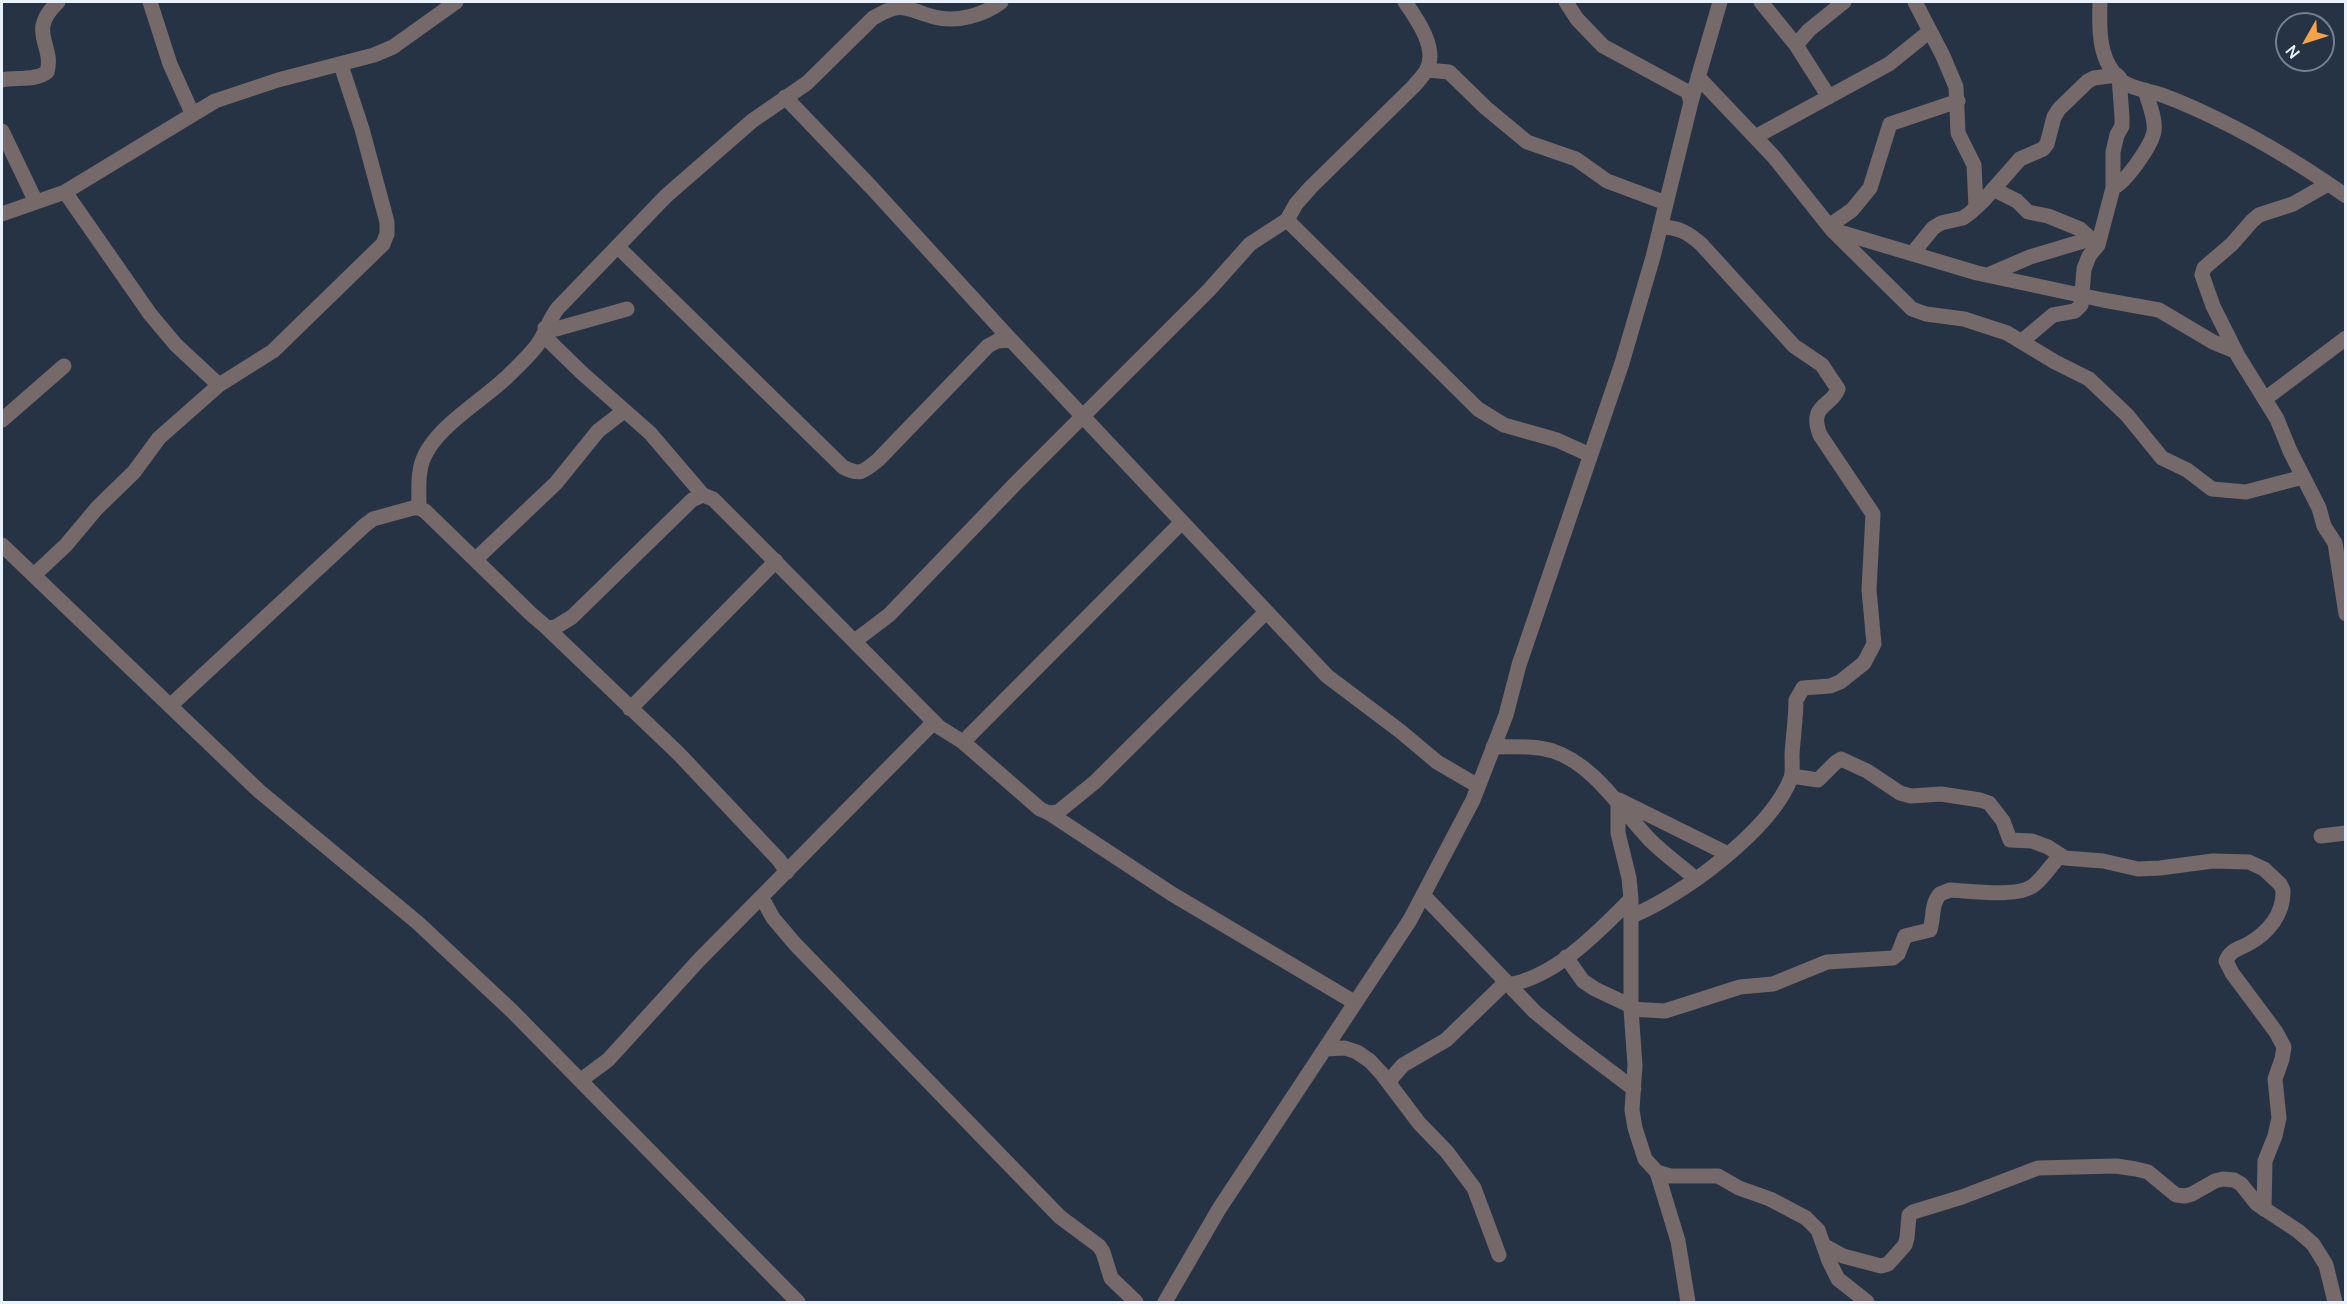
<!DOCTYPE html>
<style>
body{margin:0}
#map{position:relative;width:2347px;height:1304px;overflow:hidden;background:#263345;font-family:Manrope,sans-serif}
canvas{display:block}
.frame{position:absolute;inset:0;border:3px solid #e9f1fd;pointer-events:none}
.north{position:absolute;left:2275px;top:12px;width:60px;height:60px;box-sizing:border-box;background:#263345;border:2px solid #747f8f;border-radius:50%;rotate:231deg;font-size:16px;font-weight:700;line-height:24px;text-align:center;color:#e9f1fd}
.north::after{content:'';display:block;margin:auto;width:21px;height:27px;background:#f6a247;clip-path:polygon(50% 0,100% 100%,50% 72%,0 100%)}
</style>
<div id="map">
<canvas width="2347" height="1304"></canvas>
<div class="frame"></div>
<div class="north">N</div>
</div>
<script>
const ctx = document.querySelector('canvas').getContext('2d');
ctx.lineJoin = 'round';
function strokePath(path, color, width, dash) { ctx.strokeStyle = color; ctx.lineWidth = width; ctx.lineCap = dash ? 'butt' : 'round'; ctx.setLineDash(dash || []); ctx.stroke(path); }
strokePath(new Path2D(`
 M150,2L170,64L192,113
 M1566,2L1577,19L1603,46L1688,92L1691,102
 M1761,2L1796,45L1829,97
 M1915,2L1943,56L1956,87L1958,133L1974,165L1976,207
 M2100,2C2099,29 2098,63 2123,82C2133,89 2150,91 2162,95C2173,99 2185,104 2196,109C2249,133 2298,162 2346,196
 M1796,45L1809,30L1844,2
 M1427,70L1449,72L1486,108L1527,142L1576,159L1607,181L1666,203
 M1698,77L1774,157L1833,231L1912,309L1926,314L1964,319L2007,333L2055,362L2089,379L2127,415L2162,458L2187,470L2212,489L2246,492L2303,477
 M2,80C15,77 36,81 47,72C55,45 26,32 58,2
 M785,97L872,188L1011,340
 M2,131L36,202
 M1755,137L1889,64L1930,31
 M2328,184L2293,204L2259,215L2252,221L2232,244L2204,268L2202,275L2213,306L2238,356L2277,419L2290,451L2319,508L2324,526L2335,543L2346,614
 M2113,188C2126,182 2152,145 2154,131C2156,118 2148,102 2145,90
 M1993,189L2017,201L2028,212L2048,216L2080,229L2098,245
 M65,192L150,314L176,345L219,385
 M2,214L65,192L215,101L278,80L374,55L393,47L456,2
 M1287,220L1478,409L1504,425L1557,440L1590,455
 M1829,226L1852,210L1870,188L1890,124L1958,101
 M1836,231L1977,273L2103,300L2159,310L2213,342L2235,351
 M618,247L843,467C860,476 863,472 878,460L988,346L997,341L1011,340L1327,676L1400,731L1437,762L1478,786
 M1912,254L1933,228L1941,223L1963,218L1970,213L1983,201L2020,159L2043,149L2047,144L2054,117L2059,109L2088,81L2094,78L2117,75
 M1988,275L2030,257L2090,239
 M545,328L556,329L627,309
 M543,335L582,373L650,433L703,495
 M2022,341L2053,315L2075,311L2081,305L2084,269L2089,256L2098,245L2113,188V152L2117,135L2122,126V117L2119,77
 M2265,399L2346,338
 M2,420L64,366
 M419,508C419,495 418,482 420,471C425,431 484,401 510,374C519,365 530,355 538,344C546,332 549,319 558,308L666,196L752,121L807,83L873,18C903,0 905,9 934,17C956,23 984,15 1001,2
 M2,545L259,791L418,923L512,1011L798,1302
 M476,559L556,483L598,431L624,411
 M34,575L66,545L97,508L134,472L159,438L219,385L273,351L383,244L387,234V222L362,129L341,65
 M545,626L679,754L779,860L787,872
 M856,640L889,615L1017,482L1209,290L1250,244L1287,220L1296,204L1311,187L1414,86C1418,81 1423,76 1426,71C1439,50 1417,19 1405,2
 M171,705L365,525L373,519L413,508H419L425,511L530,613L545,626L554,628L572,617L692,500L703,495L713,499L754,540L939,727L963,742L1040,809L1049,813L1058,812L1095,782L1266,612
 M630,709L776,561
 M963,742L1181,523
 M1493,747C1513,747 1533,745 1553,751C1595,765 1621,810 1650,840C1664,854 1681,866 1696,879
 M1792,776L1818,780L1835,763L1841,759L1867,771L1900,793L1911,796L1941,794L1980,800L1989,803L2003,821L2010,840L2032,841L2048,847L2065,858L2103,861L2138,869L2160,868L2213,861L2249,862L2264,869L2280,884L2283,890C2284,914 2268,933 2248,944C2239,949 2230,950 2226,961L2232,973L2276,1032L2284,1047L2282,1059L2275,1079L2279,1118L2275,1136L2265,1161L2264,1209
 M1619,800L1728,854
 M1618,802V833L1629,878L1631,899V1009L1635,1065L1632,1110L1635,1128L1645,1159L1657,1172L1670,1176H1718L1739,1188L1770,1199L1806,1218L1818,1230L1829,1261L1838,1279L1867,1302
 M1049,813L1172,894L1354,1002
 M2321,836L2346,833
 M1423,895L1535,1012L1573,1043L1634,1089
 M762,898L773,918L795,944L1060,1217L1099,1246L1103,1252L1111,1278L1136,1302
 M1632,916C1683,895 1771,830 1791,778C1793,772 1792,763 1792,755C1793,737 1796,718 1796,700L1803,688L1830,686L1840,682L1864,663L1874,644L1869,590L1873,514L1820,435C1808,404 1832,407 1838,389L1822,365L1794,346L1701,244C1687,232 1678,227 1660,227
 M1566,957L1583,981L1595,989L1631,1006
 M1508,985C1557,976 1598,932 1631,899
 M1631,1009L1665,1011L1740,987L1773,984L1827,962L1893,958L1898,954L1905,936L1930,930C1934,917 1931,904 1940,894L1950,890C1971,891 2018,898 2034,885C2044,877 2051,865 2060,856
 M1325,1049L1345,1048L1357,1052L1370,1061L1382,1074L1419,1123L1447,1152L1474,1188L1499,1255
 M581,1080L608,1060L699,960L934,722
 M1388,1082L1403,1065L1446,1040L1506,982
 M1657,1172L1678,1241L1688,1302
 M1825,1246L1843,1256L1881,1266L1888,1264L1905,1245L1907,1238L1909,1215L1913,1212L1962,1197L2038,1168L2116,1166L2136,1169L2148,1172L2176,1195L2185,1196L2192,1194L2215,1181L2223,1179L2234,1180L2241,1184L2257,1204L2298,1231L2313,1244L2326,1265L2335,1302
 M1165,1302L1219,1209L1410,920L1473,800L1506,715L1519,665L1622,363L1653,257L1691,102L1720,2`), '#766969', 15);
</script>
